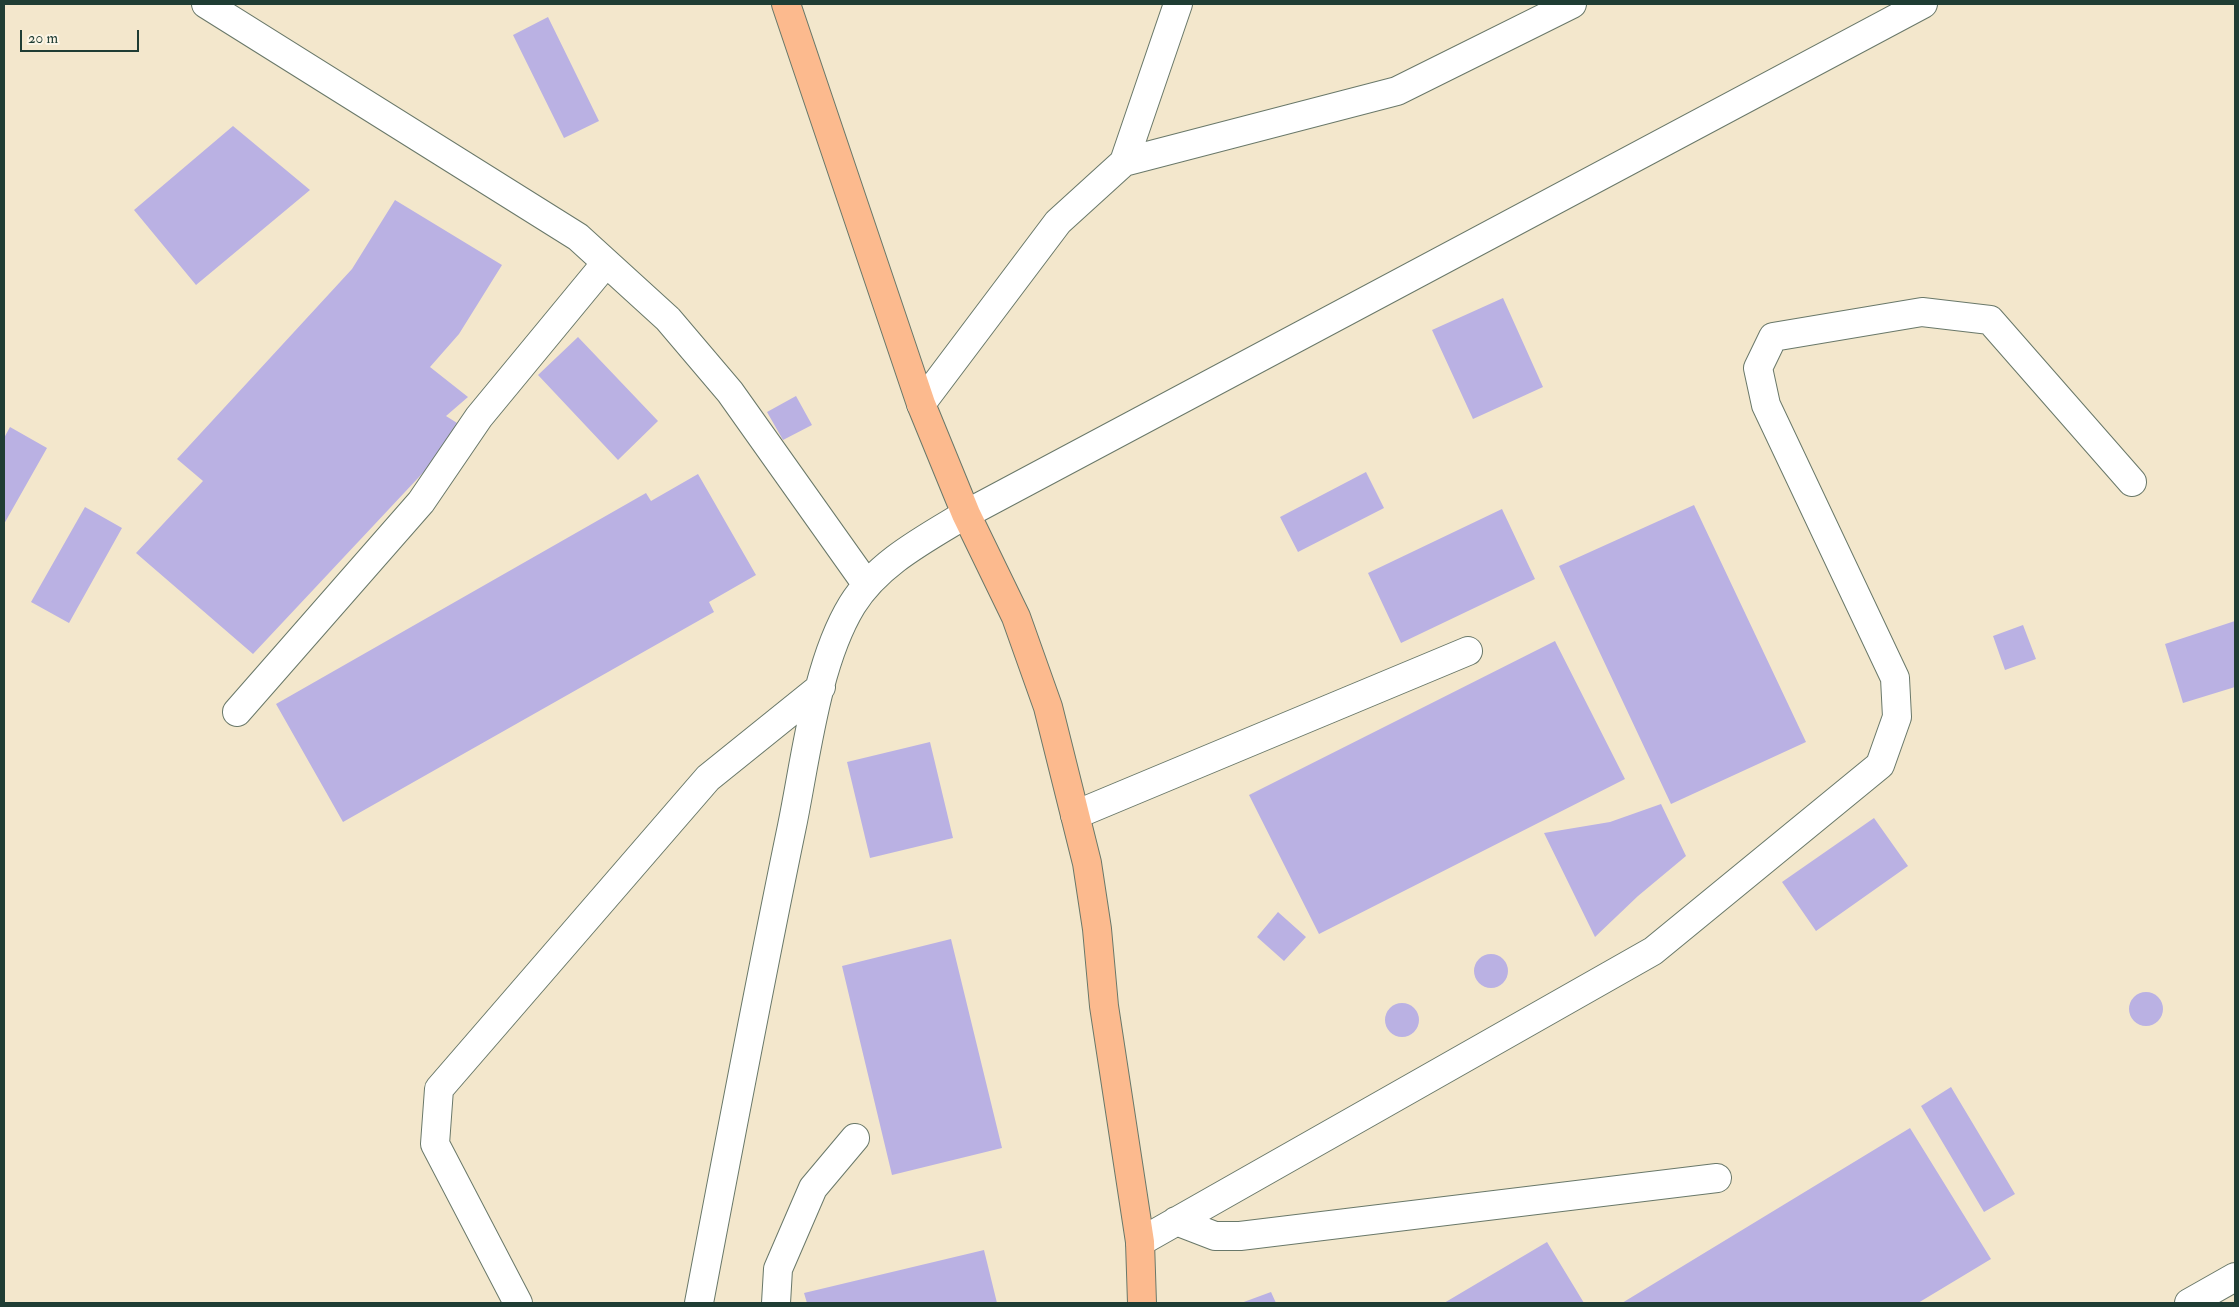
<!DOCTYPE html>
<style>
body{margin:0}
#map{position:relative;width:2239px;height:1307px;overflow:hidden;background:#f3e7cc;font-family:"IM FELL Double Pica",serif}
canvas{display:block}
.frame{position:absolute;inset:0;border:5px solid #1f3d34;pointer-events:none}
.scale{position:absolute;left:20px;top:30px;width:119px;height:22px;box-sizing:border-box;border:2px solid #1f3d34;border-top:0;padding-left:6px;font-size:15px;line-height:18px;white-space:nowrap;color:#1f3d34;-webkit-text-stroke:4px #fcf5e5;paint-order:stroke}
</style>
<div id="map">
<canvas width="2239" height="1307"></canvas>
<div class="frame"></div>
<div class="scale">20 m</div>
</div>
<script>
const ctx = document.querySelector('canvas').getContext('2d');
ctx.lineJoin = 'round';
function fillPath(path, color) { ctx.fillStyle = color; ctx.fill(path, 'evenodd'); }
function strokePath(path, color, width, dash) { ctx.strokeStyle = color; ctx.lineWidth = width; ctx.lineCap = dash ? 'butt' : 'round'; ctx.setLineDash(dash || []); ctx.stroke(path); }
fillPath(new Path2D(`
 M548,17L599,121L564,138L513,35Z
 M233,126L310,190L196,285L134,210Z
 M395,200L502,265L459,334L430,367L468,397L446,416L465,428L253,654L136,553L203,481L177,459L352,269Z
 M1503,298L1543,387L1473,419L1432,330Z
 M578,337L658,421L618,460L538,375Z
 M796,396L812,425L783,440L767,412Z
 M10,427L47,448L4,524V438Z
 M1366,472L1384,508L1298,552L1280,517Z
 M698,474L756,575L709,602L714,612L343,822L276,704L646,493L651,501Z
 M1694,505L1806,742L1671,804L1559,566Z
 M85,507L122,528L69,623L31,602Z
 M1502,509L1535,579L1401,643L1368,573Z
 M2235,621V687L2183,703L2165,644Z
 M2023,625L2036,659L2005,670L1993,636Z
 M1555,641L1625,779L1319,934L1249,795Z
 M930,742L953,838L870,858L847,762Z
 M1661,804L1686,856L1638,896L1595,937L1544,833L1610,822Z
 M1874,818L1908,866L1816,931L1782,882Z
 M1278,912L1306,937L1284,961L1257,937Z
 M951,939L1002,1148L892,1175L842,966Z
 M1474 971a17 17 0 1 1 34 0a17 17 0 1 1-34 0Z
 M2129 1009a17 17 0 1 1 34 0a17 17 0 1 1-34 0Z
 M1385 1020a17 17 0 1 1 34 0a17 17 0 1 1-34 0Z
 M1951,1087L2015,1194L1984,1212L1921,1106Z
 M1910,1128L1991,1259L1918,1303H1622Z
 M1547,1242L1584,1303H1444Z
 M984,1250L997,1303H807L804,1293Z
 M1271,1292L1276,1303H1241Z`), '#bab1e3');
const minor = new Path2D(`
 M206,4L578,237L668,319L730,392L867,585
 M1124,162L1397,91L1572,4
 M921,404L1058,222L1124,162L1178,4
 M237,712L421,502L479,417L606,263
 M1075,815L1468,651
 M1176,1221L1215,1236H1240L1717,1178
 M1140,1242L1653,951L1880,765L1897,717L1895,678L1766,405L1758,368L1773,337L1922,312L1990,320L2132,482
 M518,1303L435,1144L439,1089L708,778L821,687
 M699,1303C729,1144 759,985 792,826C806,758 816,664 852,605C878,563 925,539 966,514L1923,4
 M776,1303L778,1269L813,1188L855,1138
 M2189,1303L2235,1277`);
const major = new Path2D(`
 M786,4L921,404L966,514L1016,617L1048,707L1087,863L1097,929L1104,1006L1140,1242L1142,1303`);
strokePath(minor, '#697869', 30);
strokePath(major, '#697869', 30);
strokePath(minor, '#fff', 28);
strokePath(major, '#fcba8e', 28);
</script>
